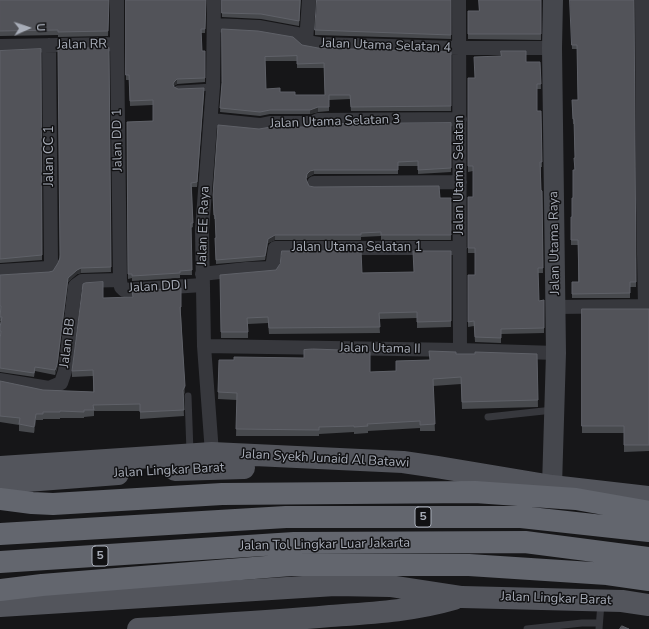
<!DOCTYPE html>
<style>
body{margin:0}
#map{position:relative;width:649px;height:629px;overflow:hidden;background:#161618;font-family:"Nunito Sans",sans-serif}
canvas{display:block}
.north{position:absolute;left:8px;top:8px;width:40px;height:40px;-webkit-text-stroke:3px #111113;paint-order:stroke;rotate:87deg;font-size:11px;font-weight:700;line-height:16px;text-align:center;color:#a8adb8}
.north::after{content:'';display:block;margin:auto;width:14px;height:18px;background:#a8adb8;clip-path:polygon(50% 0,100% 100%,50% 72%,0 100%)}
</style>
<div id="map">
<canvas width="649" height="629"></canvas>
<div class="north">U</div>
</div>
<script>
const ctx = document.querySelector('canvas').getContext('2d');
ctx.lineJoin = 'round';
function strokePath(path, color, width, dash) { ctx.strokeStyle = color; ctx.lineWidth = width; ctx.lineCap = dash ? 'butt' : 'round'; ctx.setLineDash(dash || []); ctx.stroke(path); }
function fillPath(path, color) { ctx.fillStyle = color; ctx.fill(path, 'evenodd'); }
function drawText(font, color, halo, rows, align = 'center') {
  ctx.font = font + ' "Nunito Sans",sans-serif'; ctx.lineWidth = 3; ctx.setLineDash([]); ctx.textBaseline = 'middle'; ctx.strokeStyle = halo; ctx.fillStyle = color; for (const [text, x, y, turn = 0] of rows) {
    ctx.save(); ctx.translate(x, y); ctx.rotate((+turn || 0) * Math.PI / 180); ctx.textAlign = isNaN(turn) ? turn : align; if (halo) ctx.strokeText(text, 0, 0); ctx.fillText(text, 0, 0); ctx.restore();
  }
}
strokePath(new Path2D(`
 M178,89L213,87
 M188,396L190,452
 M488,417L553,410
 M527,629L582,623H599
 M599,629L601,603`), '#37383d', 7);
strokePath(new Path2D(`
 M117,0V44L120,280L121,287L124,290L203,285
 M459,0L460,350
 M642,0L643,200L645,306
 M214,25L259,27L297,34L306,42L319,44L459,48H552
 M306,42L309,0
 M0,46L117,44
 M211,120L260,125L270,123H312L318,120L460,119
 M314,183L460,182
 M0,271L48,268L51,263L49,45
 M202,274L246,269L272,268L275,248H460
 M555,307L649,306
 M204,346L460,350L556,353
 M0,380L49,388L61,383L65,371L75,286L82,281L120,280
 M212,453L204,346L202,230L213,87L214,0`), '#37383d', 14);
strokePath(new Path2D(`
 M552,486L556,353L552,48L553,0`), '#45474d', 20);
strokePath(new Path2D(`
 M0,467L212,453L403,462L437,467L552,486L649,497
 M175,470L244,468
 M0,483L118,474
 M0,606L335,585L390,586L462,597L622,601L649,605
 M138,629C202,625 266,622 330,616C372,613 413,611 454,599`), '#53555c', 22);
strokePath(new Path2D(`
 M0,499L32,503L53,504L222,494L475,492L576,499L649,512
 M0,534L286,517H521L649,531
 M0,562L294,543L525,542L649,558
 M0,590L42,585L291,565H469L607,574L649,580`), '#63666e', 22);
fillPath(new Path2D(`
 M0,0H109L108,36L58,37V35L0,36Z
 M126,0H206L205,33H201L202,51H205V82L177,84L174,86V87L178,89L204,93L197,187H192L193,223V227L191,228L192,275H180V278L132,281V278L128,279L127,122L153,121V105L130,106L129,80H126Z
 M222,0H301L299,26L261,19L222,17Z
 M451,0V39L315,35V30Z
 M541,0V40L468,39V11H479Z
 M570,0L636,259V287H630V298H572V282H578V245H571V217H572L575,158L574,124H573L572,100H578L577,49H572Z
 M222,29L318,48L451,52V111H351L350,99L329,100V111L318,112L310,114H270L260,116L220,112L222,83ZM265,61H297V68H324L325,95H295L266,89Z
 M109,48L111,272L81,273L77,274L68,282L57,369L55,375L35,371L34,377L0,372V340L1,336L0,335V327L1,321H0V275L49,272L53,271L58,263Z
 M41,49L42,260L0,263V51Z
 M526,62H540L541,89H537V111H541L542,167H541V190L542,191L543,273H538L539,301L544,300V333L501,334V343L475,342L474,326L468,327V275H475V253H468V197H473V171L468,172V78H475Z
 M451,123V172L418,174V166H398V174H314L310,176L307,178L306,181L309,186L314,187L440,198H451V240H381V236L361,237V240H275L268,243L265,260L216,264L215,238H216L215,219H214L213,195L259,129Z
 M451,251V327L417,328V318L379,319L380,333L269,334L268,323L248,324V338H221L220,275L414,272Z
 M103,298L181,307V314L185,392L183,396L184,416L140,419V411H94V416L84,417V418H60V419H43V420H36L34,433L19,431V425L0,422V381L43,390L93,392V376L72,377V371Z
 M582,309H649V451L624,452V433H582Z
 M341,353L370,372L396,371V361L429,360L456,354H537L538,407L462,409L461,384L433,386L435,431H420V428L368,431V433L354,434V432L319,434V436H236L237,400L218,399L219,360H234L304,358Z`), '#47494d');
fillPath(new Path2D(`
 M177,79V84L174,86L173,84L174,82Z
 M204,88V93L197,187V182Z
 M318,107V112L310,114V110Z
 M314,170V174L310,176L307,178L306,183V179L307,174L310,171Z
 M275,235V240L268,243L265,260V256L268,239Z
 M81,268V273L77,274L68,282L57,369L55,375V370L68,278L77,270Z
 M185,386V392L183,396V390Z
 M36,414V420L34,433V427Z`), '#2f3033');
const building = new Path2D(`
 M0,0H109L108,31L58,32V30L0,31Z
 M126,0H206L205,29H201L202,51H205V78L177,79L174,82L173,84L174,87L178,89L204,88L197,182L191,183L193,223H191L192,270L180,271V273L132,276V274H128L127,122L153,121V100L130,101L129,75H126Z
 M222,0H300L299,21L261,14L222,13Z
 M317,0H451V35L315,30Z
 M479,0H541V34H468V11H479Z
 M570,0H634L636,282H630V293L572,294V282H579L578,240H571V217H572V198H573V170H575L574,158H575L574,119H573L572,100H578L577,45H572Z
 M222,29L258,31L293,37L302,45L318,48L451,52V106L351,107L350,95H329V107H318L310,110H270L260,112L220,108L222,83ZM297,56V64L324,63L325,95H295V92H280V88L266,89L265,57Z
 M109,48L111,267L81,268L77,270L68,278L57,365L55,370L35,367L34,373L0,368V340L1,331H0V327L2,317H0L1,306H0V275L49,272L53,271L58,263L60,258L58,49Z
 M41,49L42,255L0,259V51Z
 M501,51H526V62H540L541,84H537V111H541L542,162H540L541,190L542,191L543,268H538L539,301L544,300V328L501,329V338L475,337L474,321L468,322V275H475V248H468V197H473V166H468V78H475L474,57L501,56Z
 M451,123V168L418,170V161L398,162V170H314L310,171L307,174L306,179L309,186L314,187L439,186L440,198H451V235H381V232L361,233V235H275L268,239L265,256L216,260L215,238H216L215,215H214L213,195L218,125L259,129L271,127H312L320,124Z
 M282,251H361L362,273L414,272L413,251H451V321L417,322V312L379,313L380,327L269,328L268,317L247,318L248,332H221L220,275L276,270L280,264Z
 M103,282V298L133,297L132,291L181,288V307H180L185,386L183,390L184,410L140,412V404L93,405L94,410H84V412L60,411V412H43V414H36L34,427L19,424L20,418L0,416V381L43,390L94,392L93,370L72,371L83,284L85,283Z
 M582,309H649V445H624V426H582Z
 M313,349L341,350V353L370,352V372L396,371V361L430,360L429,351L456,352V354H475V352L537,354L538,400L462,402L461,377L433,379L435,424L420,425V421L367,424L368,426L354,427V426L319,427V430L236,429L237,393L218,392L219,360H234V357L304,358V350Z
 M622,626L629,629H620Z`);
fillPath(building, '#525359');
strokePath(building, '#5f6168', 1);
for (const [x, y, w] of [
 [423,517,16],
 [100,556,16]
]) { const box = new Path2D(); box.roundRect(x - w / 2, y - 10, w, 20, 3); ctx.fillStyle = '#111113'; ctx.fill(box); strokePath(box, '#a8adb8', 1); }
drawText('bold 12px', '#a8adb8', null, [
 ["5",423,517],
 ["5",100,556]
]);
drawText('13px', '#a8adb8', '#111113', [
 ["Jalan RR",82,45,-1],
 ["Jalan Utama Selatan 4",386,46,2],
 ["Jalan Utama Selatan 3",335,122,-2],
 ["Jalan DD 1",118,140,-91],
 ["Jalan CC 1",50,156,-90],
 ["Jalan Utama Selatan",460,175,-90],
 ["Jalan EE Raya",204,226,-88],
 ["Jalan Utama Raya",555,243,-91],
 ["Jalan Utama Selatan 1",357,248],
 ["Jalan DD I",158,287,-3],
 ["Jalan BB",68,343,-83],
 ["Jalan Utama II",380,349,1],
 ["Jalan Syekh Junaid Al Batawi",325,459,3],
 ["Jalan Lingkar Barat",169,471,-3],
 ["Jalan Tol Lingkar Luar Jakarta",325,545,-1],
 ["Jalan Lingkar Barat",556,599,2]
]);
</script>
